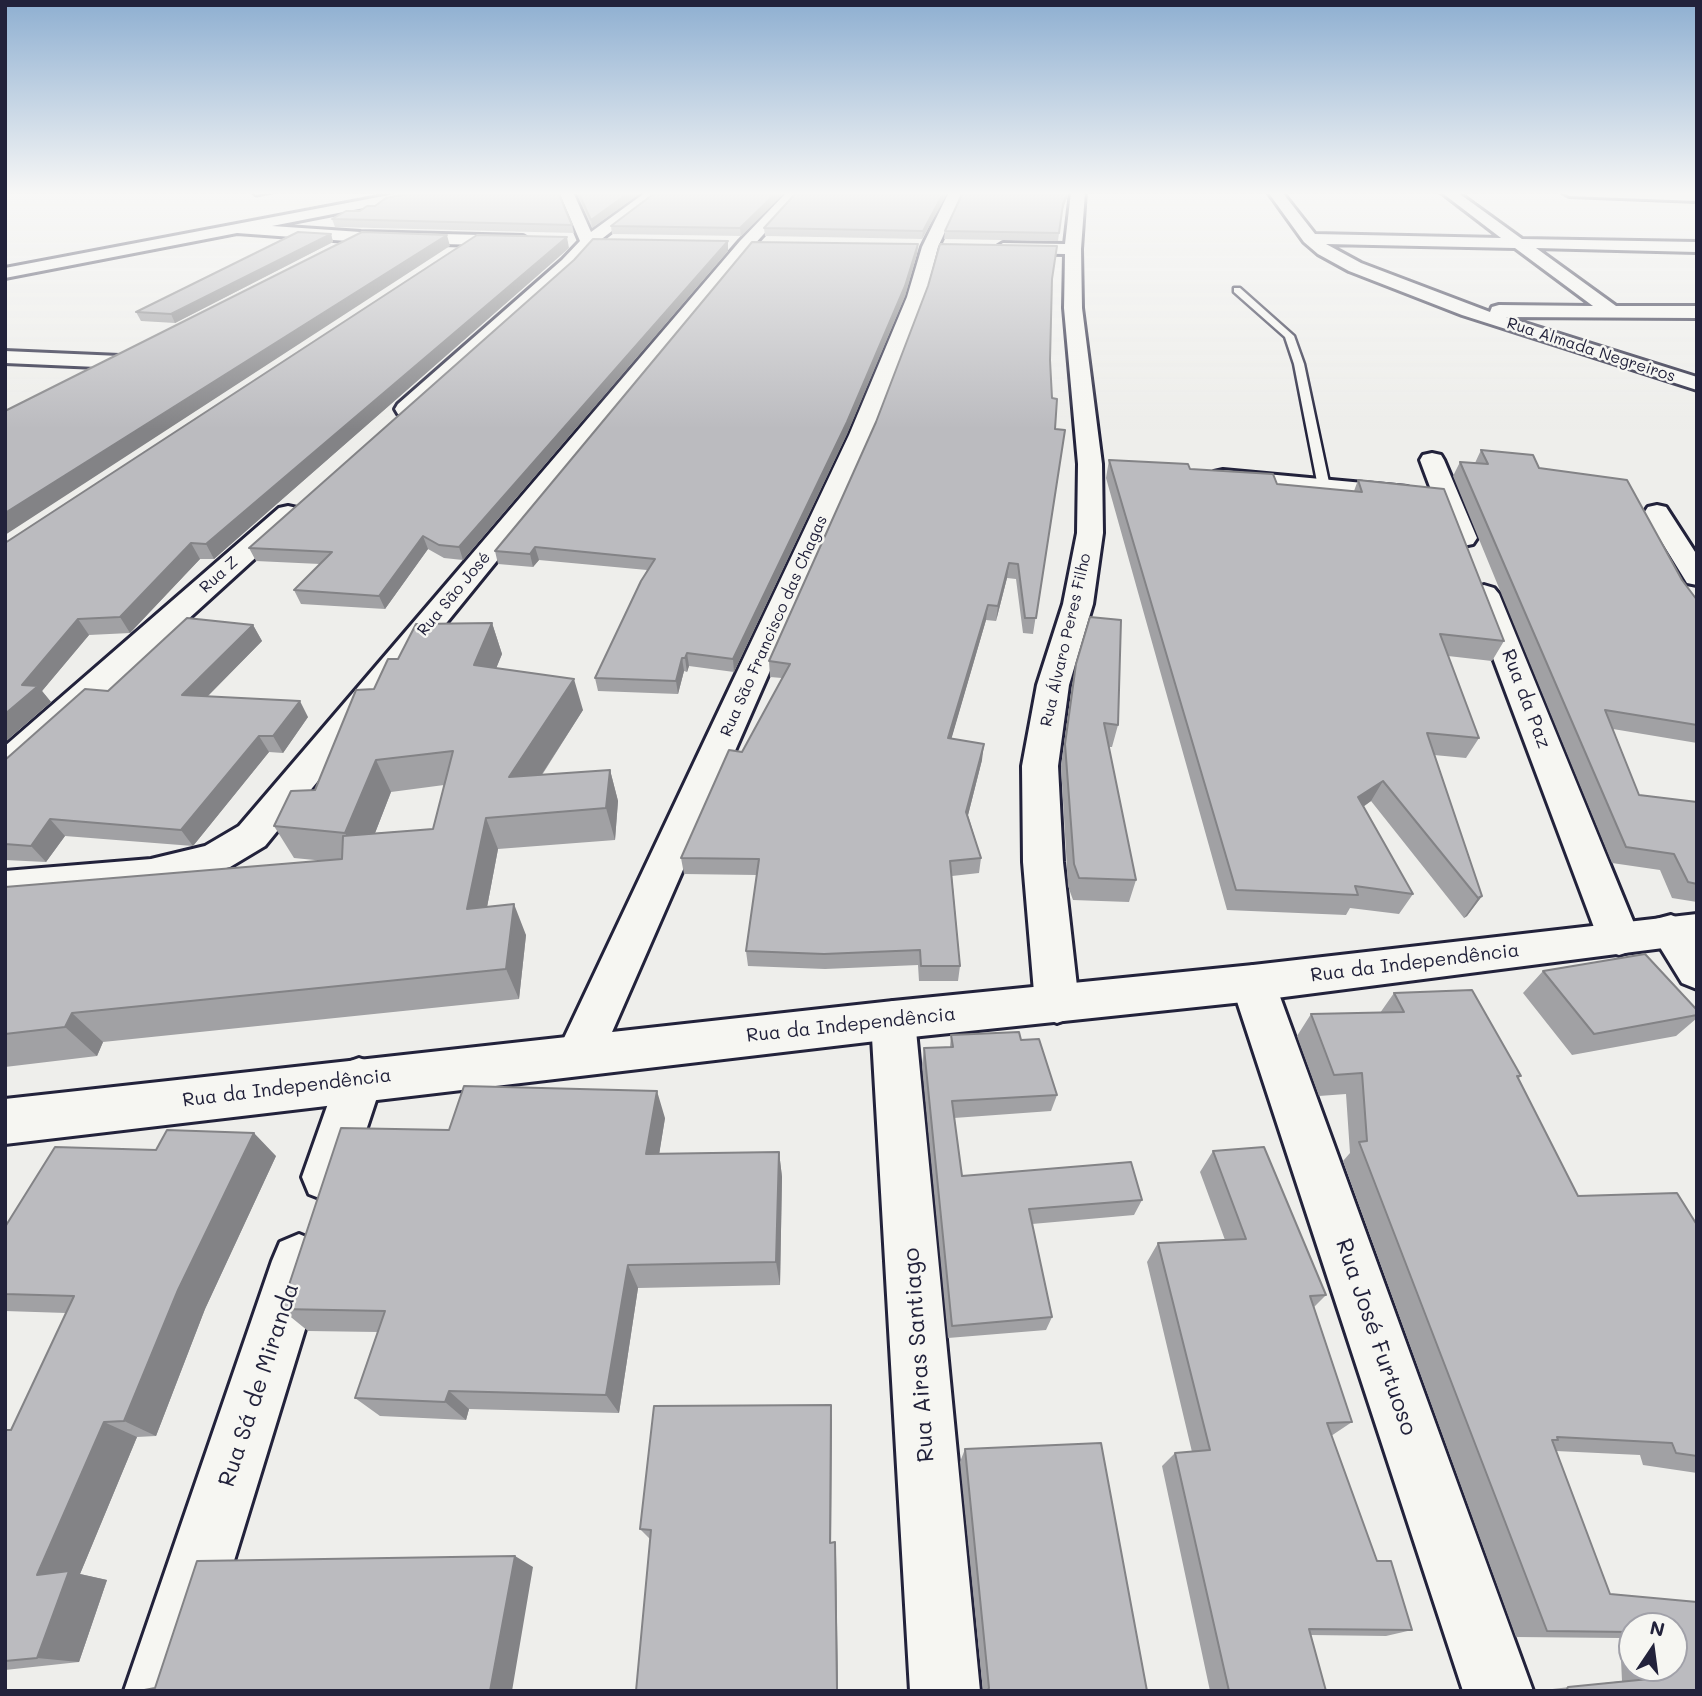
<!DOCTYPE html>
<meta charset="utf-8">
<style>
body{margin:0}
#map{position:relative;width:1702px;height:1696px;overflow:hidden;background:#eeeeeb;font-family:Mali,sans-serif}
canvas{display:block}
.frame{position:absolute;inset:0;border:7px solid #22223b;pointer-events:none}
.north{position:absolute;left:1618px;top:1612px;width:70px;height:70px;box-sizing:border-box;background:#f6f6f2;border:2px solid #a1a1a9;border-radius:50%;rotate:13deg;font-size:19px;font-weight:700;line-height:28px;text-align:center;color:#22223b}
.north::after{content:'';display:block;margin:auto;width:24px;height:32px;background:#22223b;clip-path:polygon(50% 0,100% 100%,50% 72%,0 100%)}
</style>
<div id="map">
<canvas width="1702" height="1696"></canvas>
<div class="frame"></div>
<div class="north">N</div>
</div>
<script>
const ctx = document.querySelector('canvas').getContext('2d');
ctx.lineJoin = 'round';
function strokePath(path, color, width, dash) { ctx.strokeStyle = color; ctx.lineWidth = width; ctx.lineCap = dash ? 'butt' : 'round'; ctx.setLineDash(dash || []); ctx.stroke(path); }
function fillPath(path, color) { ctx.fillStyle = color; ctx.fill(path, 'evenodd'); }
function drawText(font, color, halo, rows, align = 'center') {
  ctx.font = font + ' Mali,sans-serif'; ctx.lineWidth = 5; ctx.setLineDash([]); ctx.textBaseline = 'middle'; ctx.strokeStyle = halo; ctx.fillStyle = color; for (const [text, x, y, turn = 0] of rows) {
    ctx.save(); ctx.translate(x, y); ctx.rotate((+turn || 0) * Math.PI / 180); ctx.textAlign = isNaN(turn) ? turn : align; if (halo) ctx.strokeText(text, 0, 0); ctx.fillText(text, 0, 0); ctx.restore();
  }
}
const lane = new Path2D(`
 M253,192H271L256,195Z
 M1234,288H1240L1294,336L1304,364L1330,487L1328,490H1320L1318,487L1294,364L1285,337L1234,292Z`);
const street = new Path2D(`
 M405,192H432L425,196L272,226L361,232L523,236L531,241L523,246L361,242L237,233L5,278V268Z
 M559,192H573L591,232L646,192H662L594,245L574,268L414,414H398L395,409L398,404L562,260L580,241Z
 M787,192H802L752,247L265,846L230,867L151,889L5,901V871L151,859L205,846L239,826L740,241Z
 M949,192H963L938,247L925,297L873,435L602,1055L595,1069L579,1075L563,1069L556,1055L849,435L907,297L922,247Z
 M1071,192H1085L1081,249L1082,308L1102,464L1103,533L1093,604L1069,685L1058,766L1063,862L1079,1004L1073,1017L1057,1023L1041,1017L1035,1004L1023,862L1022,766L1037,685L1063,604L1077,533L1078,464L1064,308L1065,254L1003,253L995,248L1003,243L1065,244Z
 M1268,192H1282L1315,234L1501,238L1441,192H1457L1522,239L1697,242V252L1536,248L1616,306H1697V318L1506,317L1697,377V390L1462,315L1349,271L1318,254L1304,242ZM1326,244L1515,248L1593,306L1499,305L1492,307L1490,312L1361,263Z
 M1562,192L1697,193V201L1569,196Z
 M5,351L120,356L127,358L130,362L127,366L120,368L5,363Z
 M1432,453L1441,455L1444,460L1477,538L1473,544L1463,546L1453,544L1449,538L1420,460L1423,455Z
 M1223,470L1407,487L1416,490L1420,495L1416,500L1407,503L1214,482L1211,477L1214,472Z
 M1657,505L1666,507L1697,555V585L1687,583L1644,513L1648,507Z
 M288,506L297,508L301,514L297,520L18,774L5,778V746L279,508Z
 M1484,585L1494,588L1499,594L1640,938L1634,950L1619,955L1604,950L1598,938L1469,594L1474,588Z
 M1671,915C1702,926 1697,958 1697,989L1682,983L1650,931L1656,919Z
 M1253,965L1268,970L1275,983L1533,1691H1463L1231,983L1238,970Z
 M893,1001L909,1006L915,1020L980,1691H910L871,1020L877,1006Z
 M359,1058L376,1064L383,1079L345,1194L327,1201L309,1194L302,1177L342,1064Z
 M299,1234L318,1242L326,1261L194,1691H124L272,1261L280,1242Z`);
const secondary = new Path2D(`
 M1697,914V946L1671,947L1253,1001L893,1039L5,1144V1099L893,1001L1253,965Z`);
strokePath(lane, '#22223b', 5);
strokePath(street, '#22223b', 6);
strokePath(secondary, '#22223b', 6);
fillPath(lane, '#f6f6f2');
fillPath(street, '#f6f6f2');
fillPath(secondary, '#f6f6f2');
fillPath(new Path2D(`
 M576,192H642L592,228Z
 M785,192L741,236L612,234L611,226Z
 M797,192H948L922,239L765,236L764,228Z
 M375,206L572,225L574,233L335,227L332,219Z
 M1062,212L1058,241L944,239L945,231Z
 M331,234L333,242L175,323L141,321L136,312Z
 M728,241V251L463,560L444,558L428,549L385,609L301,604L294,590L320,564L256,561L249,548Z
 M918,244L917,254L905,296L847,434L734,672L689,666L687,672L684,671L678,694L598,691L595,678L647,570L539,560L533,567L498,564L495,551Z
 M569,248L214,559H200L130,633L89,635L42,691L51,702L5,742V543Z
 M1052,281L1050,360L1052,398L1055,429L1065,430L1033,634L1023,633L1016,579L1007,578L996,621L986,620L951,739L982,760L968,815L981,858L979,873L952,876L960,966L958,981H919L918,965L825,969L748,966L746,951L757,875L684,874L681,858L742,752L782,678L770,677L769,661Z
 M1481,450L1539,468L1682,580L1697,600V743L1613,729L1639,795L1697,802V902L1672,898L1660,870L1612,863L1453,476L1460,462L1475,463Z
 M1109,460L1190,469L1277,484L1354,491L1358,480L1504,641L1492,661L1448,656L1479,738L1466,758L1434,755L1482,896L1467,916L1464,918L1371,801L1363,807L1413,894L1399,914L1350,908L1346,915L1227,910L1106,478Z
 M492,623L502,654L496,668L583,710L542,775L610,770L618,801L615,840L498,849L487,907L526,935L519,999L103,1042L97,1056L5,1067V887L325,861L294,858L274,826L315,790L374,689L398,659ZM444,785L433,829L375,833L391,792Z
 M253,625L262,641L207,697L308,717L283,753L269,752L193,846L65,836L46,862L5,860V760L108,691Z
 M1076,664L1118,725L1112,747H1109L1136,880L1129,902L1073,900L1068,886L1061,766L1072,686Z
 M1543,971L1697,1010V1018L1676,1036L1572,1055L1523,993Z
 M1394,993L1521,1076L1518,1079L1578,1196L1697,1225V1473L1643,1465L1640,1455L1556,1451L1610,1594L1697,1602V1691H1535L1622,1681L1620,1638L1516,1637L1343,1161L1350,1153L1346,1094L1319,1096L1297,1036L1311,1014L1380,1013ZM1632,1626H1674V1668H1632Z
 M951,1035L1021,1040L1057,1095L1051,1111L954,1118L962,1176L1142,1200L1134,1215L1032,1224L1052,1317L1046,1330L948,1338L922,1066L924,1048L950,1047Z
 M665,1118L659,1154L779,1152L782,1177L780,1285L638,1288L619,1413L469,1409L466,1420L380,1416L355,1398L378,1332L308,1331L281,1309L449,1130Z
 M1213,1151L1326,1295L1314,1307L1352,1422L1331,1436L1377,1561L1412,1630L1386,1636L1311,1635L1326,1691H1210L1162,1466L1175,1453L1192,1452L1147,1262L1158,1243L1225,1240L1200,1172Z
 M276,1156L205,1309L156,1436L137,1437L80,1574L107,1580L79,1662L5,1670V1430H11L66,1313L5,1311V1227Z
 M831,1405V1543L835,1542L836,1553L636,1691L650,1539L640,1529Z
 M965,1449L1147,1691H983L960,1462Z`), '#a1a1a4');
fillPath(new Path2D(`
 M630,192H642L592,228L591,220Z
 M777,192H785L741,236L740,228Z
 M944,192H948L922,239L923,231Z
 M1068,192H1069L1062,212L1058,241L1063,204Z
 M331,234L333,242L175,323L171,314Z
 M447,235L450,246L5,535V513Z
 M567,237L569,248L214,559L206,544Z
 M728,241V251L463,560L459,547Z
 M918,244L917,254L905,296L847,434L734,672L733,659Z
 M423,536L428,549L385,609L379,596Z
 M191,543L200,559L130,633L120,617Z
 M535,547L539,560L533,567L530,554Z
 M1009,563L1007,578L996,621L998,606Z
 M988,605L986,620L947,754L948,738Z
 M78,619L89,635L42,691L51,702L5,742V714L22,685Z
 M492,623L502,654L485,696L474,665Z
 M253,625L262,641L192,712L182,695Z
 M687,653L689,666L687,672L685,658Z
 M682,658L684,671L678,694L676,681Z
 M574,679L583,710L520,808L509,777Z
 M300,701L308,717L283,753L273,736Z
 M259,736L269,752L193,846L181,830Z
 M984,744L982,760L965,827L966,812Z
 M376,760L391,792L363,864L345,833Z
 M610,770L618,801L615,840L606,808Z
 M1383,781L1371,801L1347,818L1358,797Z
 M486,818L498,849L481,939L467,909Z
 M50,819L65,836L46,862L31,846Z
 M1482,896L1467,916L1464,918L1478,898Z
 M514,904L526,935L519,999L506,969Z
 M72,1013L103,1042L97,1056L65,1027Z
 M657,1091L665,1118L655,1180L646,1154Z
 M254,1133L276,1156L205,1309L156,1436L124,1421L178,1290Z
 M779,1152L782,1177L780,1285L776,1262Z
 M628,1265L638,1288L619,1413L606,1395Z
 M449,1391L469,1409L466,1420L445,1402Z
 M831,1405L832,1421L831,1553L830,1543Z
 M104,1422L137,1437L80,1574L107,1580L79,1662L37,1658V1575Z
 M835,1542L836,1553L838,1691H837Z
 M515,1556L533,1567L512,1691H490Z`), '#838386');
const building = new Path2D(`
 M417,192H558L572,225L332,219L346,211H360L367,206H375L386,198Z
 M578,192H630L591,220Z
 M656,192H777L740,228L611,226Z
 M797,192H944L923,231L764,228Z
 M963,192H1068L1063,204L1059,233L945,231Z
 M298,232L331,234L171,314L136,312Z
 M362,232L447,235L5,513V411Z
 M477,235L567,237L206,544L191,543L120,617L78,619L22,685L38,686L5,714V543Z
 M593,239L728,241L459,547L439,545L423,536L379,596L294,590L332,552L249,548L574,260Z
 M752,242L918,244L905,286L847,422L733,659L687,653L685,658H682L676,681L595,678L641,581L655,559L535,547L530,554L495,551Z
 M940,244L1057,246L1052,279L1050,360L1052,398L1057,399L1055,429L1065,430L1036,618H1025L1018,564L1009,563L998,606L988,605L948,738L984,744L966,812L981,858L950,861L960,966H921L920,950L824,954L746,951L759,859L681,858L729,750L742,752L790,664L769,661L876,422L928,286Z
 M1481,450L1533,455L1539,468L1627,480L1682,580L1697,600V725L1605,710L1639,795L1697,802V884L1688,882L1674,854L1626,847L1460,462L1488,464Z
 M1109,460L1188,464L1190,469L1273,474L1277,484L1362,492L1358,480L1444,489L1504,641L1440,634L1479,738L1427,733L1482,896L1478,898L1383,781L1358,797L1413,894L1355,886L1358,895L1236,890Z
 M1090,617L1121,620L1118,725L1104,723L1136,880L1079,878L1074,864L1065,744L1076,664Z
 M187,618L253,625L182,695L300,701L273,736H259L181,830L50,819L31,846L5,844V760L85,689L108,691Z
 M492,623L474,665L574,679L509,777L610,770L606,808L486,818L467,909L514,904L506,969L72,1013L65,1027L5,1034V887L342,859L343,836L433,829L453,751L376,760L345,833L274,826L291,791L315,790L356,690L374,689L388,659H398L416,624Z
 M1645,954L1697,1010V1015L1594,1034L1543,971Z
 M1472,990L1521,1076H1517L1578,1196L1677,1193L1697,1225V1456L1676,1453L1672,1443L1557,1437L1558,1440H1552L1610,1594L1697,1602V1691H1566L1568,1687L1659,1678L1658,1668H1674V1626H1632V1632L1547,1631L1359,1142L1367,1141L1362,1073L1334,1075L1311,1014L1404,1012L1394,993Z
 M1019,1032L1021,1040L1039,1039L1057,1095L952,1101L962,1176L1131,1162L1142,1200L1029,1209L1052,1317L952,1326L924,1048L953,1047L951,1035Z
 M464,1086L657,1091L646,1154L779,1152L776,1262L628,1265L606,1395L449,1391L445,1402L355,1398L385,1311L281,1309L341,1128L449,1130Z
 M167,1130L254,1133L178,1290L124,1421L104,1422L37,1575L69,1571L37,1658L5,1661V1430H11L74,1296L5,1294V1227L55,1147L156,1150Z
 M1264,1147L1326,1295L1310,1296L1352,1422L1327,1423L1377,1561H1391L1412,1630L1309,1629L1326,1691H1229L1175,1453L1210,1450L1158,1243L1246,1239L1213,1151Z
 M831,1405L830,1543L835,1542L837,1690H843V1691H636L651,1530L640,1529L654,1406Z
 M1101,1443L1147,1691H987L989,1688L965,1449Z
 M515,1556L490,1691H139L155,1688L197,1561Z`);
fillPath(building, '#bbbbbf');
strokePath(building, '#838386', 2);
const sky = ctx.createLinearGradient(0, 0, 0, 429);
sky.addColorStop(0, '#8eafd1');
sky.addColorStop(0.45, '#f7f7f6');
sky.addColorStop(1, '#f7f7f600');
ctx.fillStyle = sky;
ctx.fillRect(0, 0, 1702, 429);
drawText('16px', '#22223b', '#f6f6f2', [
 ["Rua Almada Negreiros",1591,350,18],
 ["Rua Z",219,575,-42],
 ["Rua São José",454,594,-50],
 ["Rua São Francisco das Chagas",774,626,-66],
 ["Rua Álvaro Peres Filho",1066,640,-77]
]);
drawText('19px', '#22223b', '#f6f6f2', [
 ["Rua da Paz",1526,699,69],
 ["Rua da Independência",1415,963,-7],
 ["Rua da Independência",851,1025,-6],
 ["Rua da Independência",287,1088,-7]
]);
drawText('23px', '#22223b', '#f6f6f2', [
 ["Rua José Furtuoso",1376,1337,71],
 ["Rua Airas Santiago",919,1355,-94],
 ["Rua Sá de Miranda",259,1385,-72]
]);
</script>
